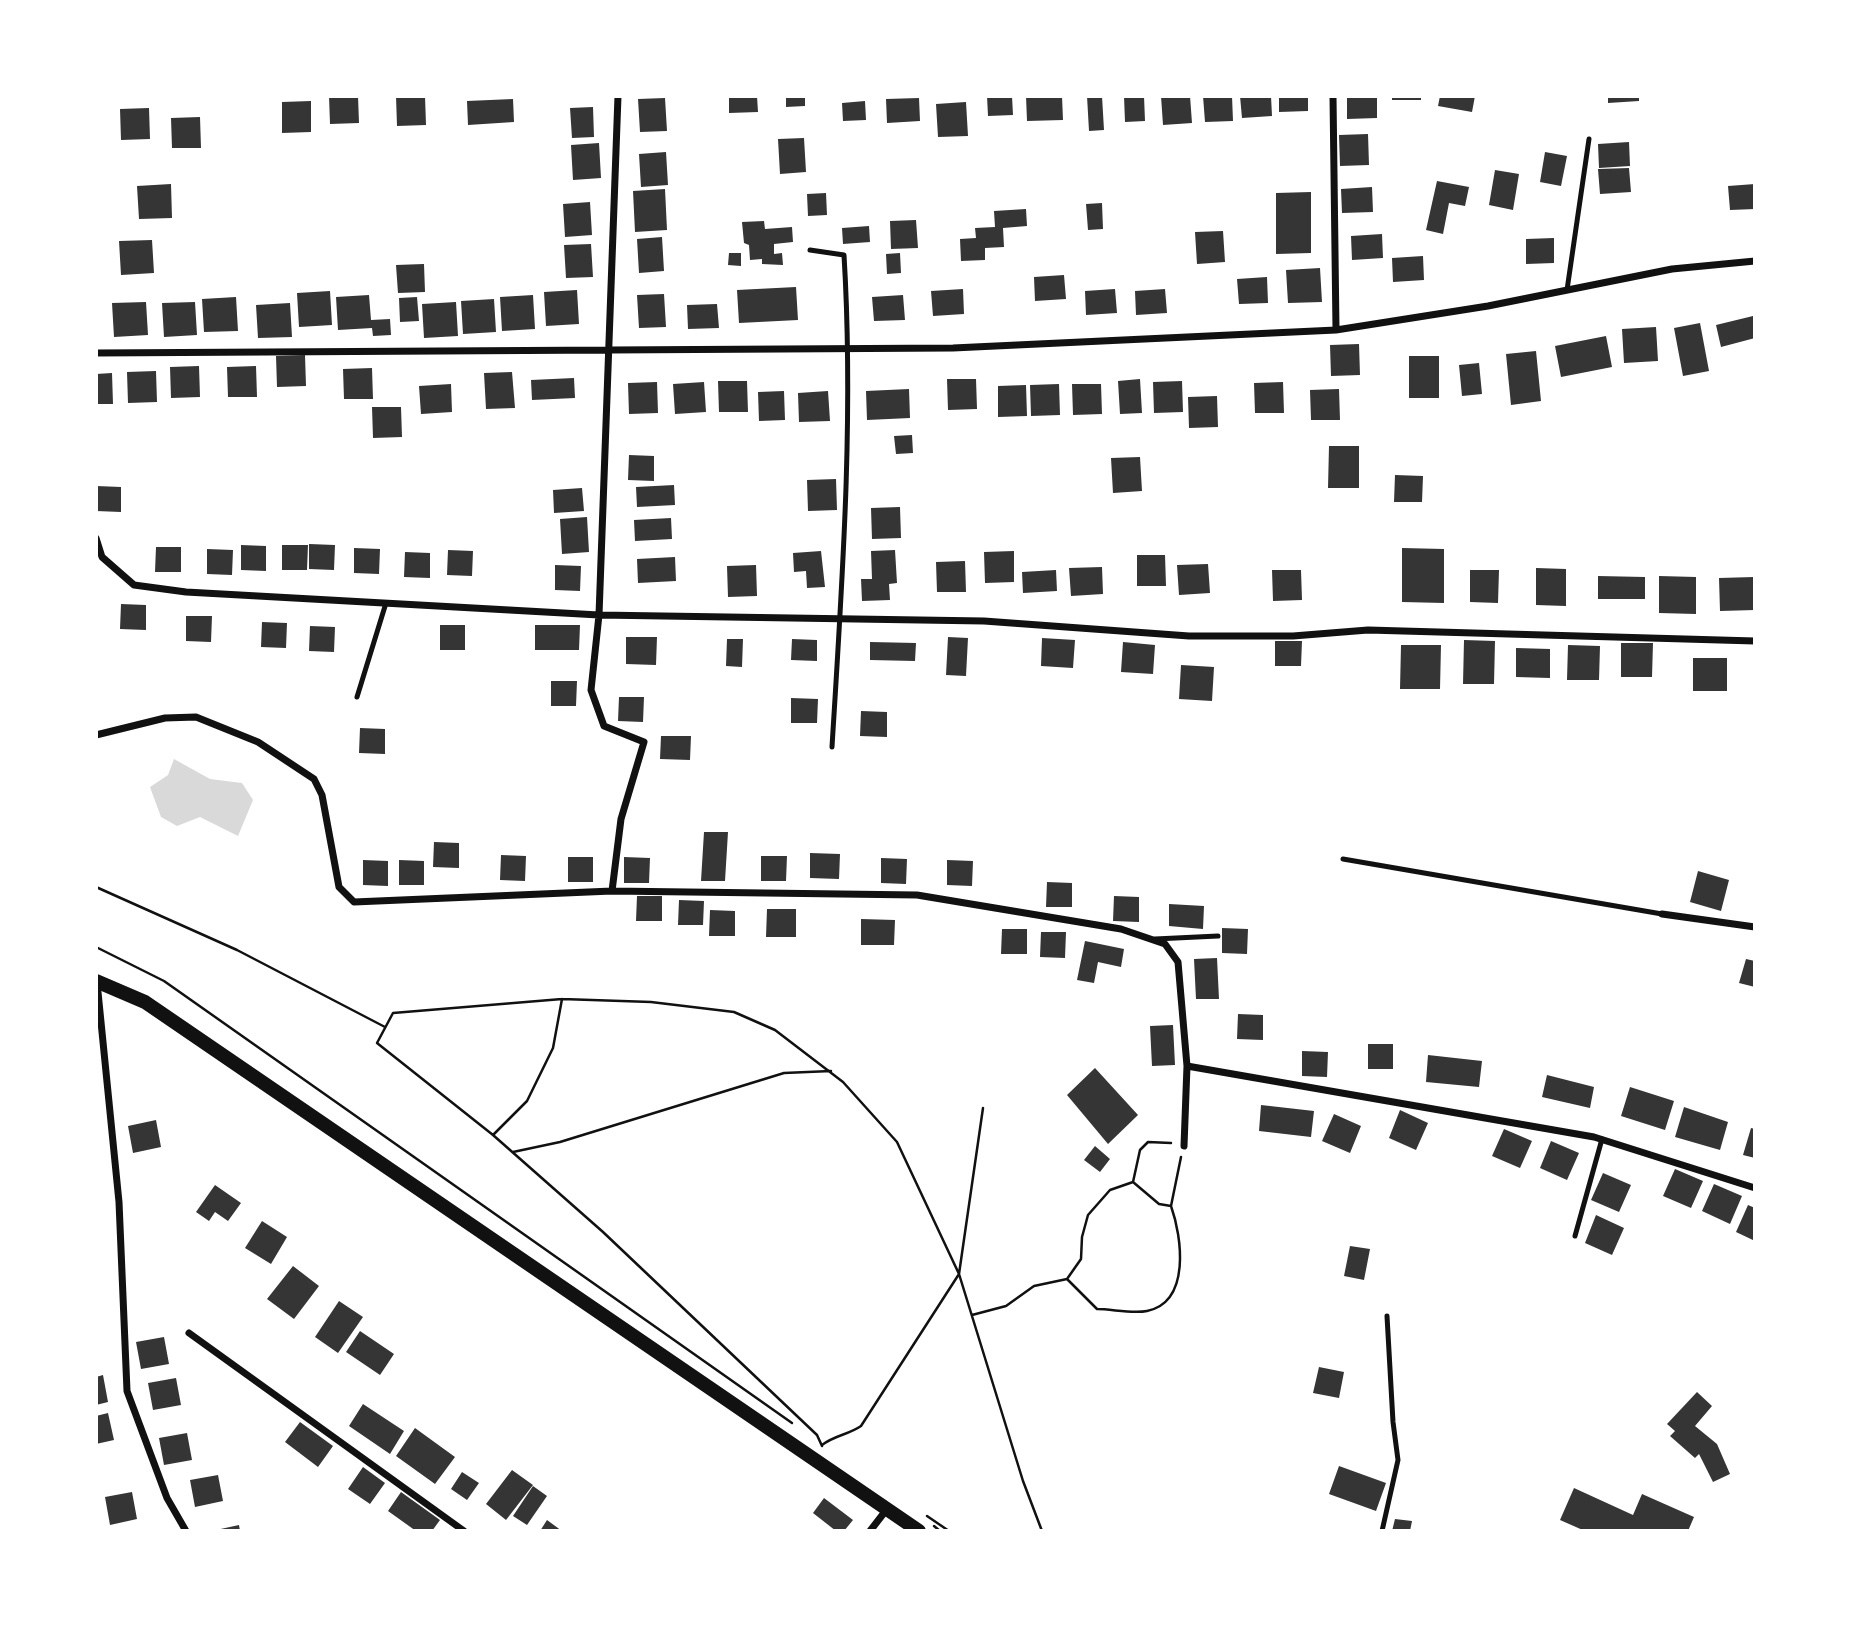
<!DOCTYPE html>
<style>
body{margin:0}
#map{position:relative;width:1851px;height:1627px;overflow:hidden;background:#fff;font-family:"Times New Roman",serif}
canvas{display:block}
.frame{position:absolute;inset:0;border:98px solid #fff;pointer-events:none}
</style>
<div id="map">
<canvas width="1851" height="1627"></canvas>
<div class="frame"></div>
</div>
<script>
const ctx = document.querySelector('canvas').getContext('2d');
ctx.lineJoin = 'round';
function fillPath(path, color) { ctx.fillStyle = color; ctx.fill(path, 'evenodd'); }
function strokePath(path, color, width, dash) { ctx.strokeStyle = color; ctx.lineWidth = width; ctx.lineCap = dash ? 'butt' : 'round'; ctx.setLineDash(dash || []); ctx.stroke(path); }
fillPath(new Path2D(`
 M174,759L210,779L242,783L253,800L238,836L200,817L177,826L161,817L150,787L168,775Z`), '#d9d9d9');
fillPath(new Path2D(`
 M329,96H358L359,123L330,124Z
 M396,96H425L426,125L397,126Z
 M729,96H757L758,112L729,113Z
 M786,96H805V106L786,107Z
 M987,96H1012L1013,115L988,116Z
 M1026,96H1062L1063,120L1027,121Z
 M1087,96H1102L1104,130L1089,131Z
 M1124,96H1144L1145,121L1125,122Z
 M1161,96H1190L1192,123L1163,125Z
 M1203,96H1232L1233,121L1205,122Z
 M1240,96H1271L1272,116L1242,118Z
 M1279,96H1308V111L1279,112Z
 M1347,96H1377V118L1347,119Z
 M1392,96H1421V100H1392Z
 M1440,96H1475L1472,112L1438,106Z
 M1608,96H1639V101L1608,103Z
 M665,98L667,131L640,132L638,99Z
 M919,98L920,121L887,123L886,99Z
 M513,99L514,122L468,125L467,101Z
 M311,101V132L282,133V102Z
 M865,101L866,120L843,121L842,103Z
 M966,102L968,136L938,137L936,104Z
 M593,107L594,137L572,138L570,108Z
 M149,108L150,139L121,140L120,109Z
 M200,117L201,148H172L171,118Z
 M1368,134L1369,165L1340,166L1339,135Z
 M804,138L806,172L780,174L778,139Z
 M1629,142L1630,166L1599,168L1598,144Z
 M599,143L601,178L573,180L571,145Z
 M666,152L668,185L641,187L639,154Z
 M1545,152L1567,156L1561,186L1540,182Z
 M1629,168L1631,192L1600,194L1598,169Z
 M1495,170L1519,174L1513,210L1489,205Z
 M1437,181L1469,187L1465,206L1449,203L1443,234L1426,230Z
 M171,184L172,218L139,219L137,186Z
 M1755,184V209L1730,210L1728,186Z
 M1372,187L1373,212L1342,213L1341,189Z
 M665,189L667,230L635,232L633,191Z
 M1311,192V253L1276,254V193Z
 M826,193L827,215L808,216L807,194Z
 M590,202L592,235L565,237L563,204Z
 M1102,203L1103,229L1088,230L1086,204Z
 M1026,209L1027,226L1003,228L1004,247L985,248V260L961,261L960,239L976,238L975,228L995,227L994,211Z
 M916,220L918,248L891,249L890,221Z
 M764,221L765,229L792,227L793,242L774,244V254L782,253L783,265L762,264V259L750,260L749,245L744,243L742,222Z
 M869,226L870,242L843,244L842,228Z
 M1223,231L1225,262L1197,264L1195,232Z
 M1382,234L1383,258L1352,260L1351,236Z
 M662,237L664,271L639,273L637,239Z
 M1554,238V263L1526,264V239Z
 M152,240L154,273L121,275L119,241Z
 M591,244L593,277L566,278L564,245Z
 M729,253H741V266L728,265Z
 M900,253L901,273L887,274L886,254Z
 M1423,256L1424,280L1393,282L1392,258Z
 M424,264L425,292L398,293L396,265Z
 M1320,268L1322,302L1288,303L1286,270Z
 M1064,275L1066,299L1035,301L1034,277Z
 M1267,277L1268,303L1239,304L1237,279Z
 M796,287L798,320L739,323L737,290Z
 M963,289L964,314L933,316L931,291Z
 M1115,289L1117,313L1086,315L1085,291Z
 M1165,289L1167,313L1136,315L1135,291Z
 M577,290L579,324L546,326L544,292Z
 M330,291L332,325L299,327L297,293Z
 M664,294L666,327L639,328L637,295Z
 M369,295L371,320L390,319L391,335L373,336L372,328L338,330L336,297Z
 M533,295L535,329L502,331L500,297Z
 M903,295L905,320L874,321L872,297Z
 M236,297L238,331L204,332L202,299Z
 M417,297L419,321L400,322L399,298Z
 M494,299L496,332L463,334L461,301Z
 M146,302L148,335L114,337L112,303Z
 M195,302L197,335L164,337L162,303Z
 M456,302L458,336L424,338L422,304Z
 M290,303L292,337L258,338L256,305Z
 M717,304L719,328L688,329L687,305Z
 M1753,316L1755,338L1721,347L1716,325Z
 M1700,323L1709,371L1683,376L1674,328Z
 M1656,327L1658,361L1624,363L1622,329Z
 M1606,336L1612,367L1561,377L1555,346Z
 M1359,344L1360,375L1331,376L1330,345Z
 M1536,351L1541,401L1511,405L1506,354Z
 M305,355L306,386L277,387L276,356Z
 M1409,356H1439V398H1409Z
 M1479,363L1482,394L1462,396L1459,365Z
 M199,366L200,397L171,398L170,367Z
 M256,366L257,397H228L227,367Z
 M372,368L373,399H344L343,369Z
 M156,371L157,402L128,403L127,372Z
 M512,372L515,408L486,409L484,373Z
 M112,373L113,404H96V374Z
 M574,378L575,398L532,400L531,380Z
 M947,379H976L977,409L948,410Z
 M1140,379L1142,413L1120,414L1118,381Z
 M718,381H747L748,412H719Z
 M1182,381L1183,412L1154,413L1153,382Z
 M657,382L658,413L629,414L628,383Z
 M704,382L706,412L675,414L673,384Z
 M1283,382L1284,413H1255L1254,383Z
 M451,384L452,412L421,414L419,386Z
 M1059,384L1060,415L1031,416L1030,385Z
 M1072,384H1101L1102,414L1073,415Z
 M1026,385L1027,416L998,417V386Z
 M909,389L910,418L867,420L866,391Z
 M1339,389L1340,420H1311L1310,390Z
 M784,391L785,420L759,421L758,392Z
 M828,391L830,421L799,422L798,393Z
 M1217,396L1218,427L1189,428L1188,397Z
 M372,407H401L402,437L373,438Z
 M912,435L913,453L896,454L894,436Z
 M1329,446H1359V488H1328Z
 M629,455L654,456V481L628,480Z
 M1140,457L1142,491L1113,493L1111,458Z
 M1395,475L1423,476L1422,502H1394Z
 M836,479L837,510L808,511L807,480Z
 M674,485L675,505L637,507L636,487Z
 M96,486L121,487V512L96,511Z
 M582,488L584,511L554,513L553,490Z
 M900,507L901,538L872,539L871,508Z
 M587,517L589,552L562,554L560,519Z
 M671,518L672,539L635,541L634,520Z
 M309,544L335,545L334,570L309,569Z
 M241,545L266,546V571L241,570Z
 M282,545H308L307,570H282Z
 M156,547H181V572H155Z
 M354,548L380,549L379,574L354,573Z
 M1402,548L1444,549V603L1402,602Z
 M207,549L233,550L232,575L207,574Z
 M448,550L473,551L472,576L447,575Z
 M895,550L897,583L889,584L890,600L862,601L861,579H872L871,551Z
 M821,551L825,587L807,588L806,571L794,572L793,553Z
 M1014,551V582L985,583L984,552Z
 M405,552L430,553V578L404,577Z
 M1137,555H1165L1166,586H1137Z
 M675,557L676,581L638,583L637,559Z
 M965,561L966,592H937L936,562Z
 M1208,564L1210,593L1179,595L1177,565Z
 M555,565L581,566L580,591L555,590Z
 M756,565L757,596L728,597L727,566Z
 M1102,567L1103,594L1071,596L1069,568Z
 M1536,568L1566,569V606L1536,605Z
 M1056,570L1057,591L1023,593L1022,572Z
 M1272,570H1301L1302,600L1273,601Z
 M1470,570H1499L1498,603L1470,602Z
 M1598,576L1645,577V599H1598Z
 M1659,576L1696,577V614L1659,613Z
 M1754,577L1755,610L1720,611L1719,578Z
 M121,604L146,605V630L120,629Z
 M186,616H212L211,642L186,641Z
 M262,622L287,623L286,648L261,647Z
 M440,625H465V650H440Z
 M535,625H580L579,650H535Z
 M310,626L335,627L334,652L309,651Z
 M626,637H657L656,665L626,664Z
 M948,637L968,638L966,676L946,675Z
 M1042,638L1075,640L1073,668L1041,666Z
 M727,639H743L742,667L726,666Z
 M792,639L817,640V661L791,660Z
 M1464,640L1495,641L1494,684H1463Z
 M1275,641H1302L1301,666H1275Z
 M870,642L916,643L915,661L870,660Z
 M1123,642L1155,645L1153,674L1121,672Z
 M1621,643H1653L1652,677H1621Z
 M1401,645H1441L1440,689H1400Z
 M1568,645L1600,646L1599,680H1567Z
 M1516,648L1550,649V678L1516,677Z
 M1693,658H1727V691H1693Z
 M1181,665L1214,667L1212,701L1179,699Z
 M551,681H577L576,706H551Z
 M619,697H644L643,722L618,721Z
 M791,698L818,699L817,723H791Z
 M861,711L887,712V737L860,736Z
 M360,728L385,729V754L359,753Z
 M661,736H691L690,760L660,759Z
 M704,832H728L725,881H701Z
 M434,842L459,843V868L433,867Z
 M810,853L840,854L839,879L810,878Z
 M501,855L526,856L525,881L500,880Z
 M761,856H787L786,881H761Z
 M568,857H593V882H568Z
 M624,857L650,858L649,883H624Z
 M881,858L907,859L906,884L881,883Z
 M363,860L388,861V886L363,885Z
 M399,860L424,861V885H399Z
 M947,860L973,861L972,886L947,885Z
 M1698,871L1729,880L1721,911L1690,902Z
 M1047,882L1072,883V907H1046Z
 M637,896H662V921H636Z
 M1114,896L1139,897V922L1113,921Z
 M679,900L704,901L703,925H678Z
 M1169,904L1204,906L1203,929L1169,926Z
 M767,909H796V937H766Z
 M710,910L735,911V936H709Z
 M861,919L895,920L894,945H861Z
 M1222,928L1248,929L1247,954L1222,953Z
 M1002,929H1027V954H1001Z
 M1041,932H1066L1065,958L1040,957Z
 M1085,941L1124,949L1121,967L1098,962L1094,983L1077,980Z
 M1217,958L1219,999H1196L1194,959Z
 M1746,959L1755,961V987L1739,983Z
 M1238,1014L1263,1015V1040L1237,1039Z
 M1173,1025L1175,1065L1152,1066L1150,1026Z
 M1368,1044H1393V1069H1368Z
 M1302,1051L1328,1052L1327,1077L1302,1076Z
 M1428,1055L1482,1061L1479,1087L1426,1082Z
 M1095,1068L1138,1115L1108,1144L1067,1095Z
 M1547,1075L1594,1087L1590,1108L1542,1097Z
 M1630,1087L1674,1101L1665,1130L1621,1116Z
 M1261,1105L1314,1111L1311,1137L1259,1131Z
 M1684,1107L1728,1122L1720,1150L1675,1137Z
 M1400,1110L1428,1123L1416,1150L1389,1138Z
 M1334,1114L1361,1126L1350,1153L1322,1141Z
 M156,1120L161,1147L133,1153L128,1126Z
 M1751,1128L1755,1129V1158L1743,1155Z
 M1504,1129L1532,1141L1520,1168L1492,1156Z
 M1551,1141L1579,1153L1567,1180L1540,1168Z
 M1095,1146L1110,1159L1100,1172L1084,1160Z
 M1675,1169L1703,1181L1691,1208L1663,1196Z
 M1603,1173L1631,1185L1619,1212L1591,1200Z
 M1714,1184L1742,1196L1730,1224L1702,1211Z
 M215,1185L241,1203L228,1221L215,1212L209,1221L196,1212Z
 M1748,1205L1755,1208V1241L1736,1232Z
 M1596,1215L1624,1228L1612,1255L1585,1243Z
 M262,1221L287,1237L271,1264L245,1248Z
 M1350,1246L1370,1249L1364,1280L1344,1276Z
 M293,1266L319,1286L294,1319L267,1299Z
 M339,1301L363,1317L338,1353L315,1337Z
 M360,1331L394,1354L380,1375L346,1352Z
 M164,1337L169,1364L141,1369L136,1342Z
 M1319,1367L1344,1372L1339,1398L1313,1393Z
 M103,1375L108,1402L96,1405V1377Z
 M176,1378L181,1405L153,1410L148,1383Z
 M1697,1392L1712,1406L1695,1426L1717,1444L1730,1474L1713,1482L1699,1454L1695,1458L1670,1436L1675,1431L1667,1424Z
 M363,1404L404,1431L390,1454L349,1426Z
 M108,1413L114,1440L96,1444V1416Z
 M300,1422L333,1446L318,1467L285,1442Z
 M415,1428L455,1457L435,1484L396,1456Z
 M187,1433L192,1460L164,1465L159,1438Z
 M1339,1466L1386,1483L1376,1511L1329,1494Z
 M363,1467L385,1483L370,1504L348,1489Z
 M512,1470L533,1485L506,1520L486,1504Z
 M462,1472L479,1483L467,1500L451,1489Z
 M218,1475L223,1501L195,1507L190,1480Z
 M533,1486L547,1496L527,1525L513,1516Z
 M1574,1488L1633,1515L1642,1494L1694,1517L1688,1531H1585L1560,1520Z
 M132,1492L137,1519L110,1525L105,1497Z
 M401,1492L440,1520L432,1531H416L388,1511Z
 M824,1498L853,1520L844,1531H836L813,1513Z
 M1395,1519L1412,1521L1410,1531H1392Z
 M547,1520L562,1531H540Z
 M239,1525L240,1531H216V1530Z`), '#353535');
strokePath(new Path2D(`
 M96,887L237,950L385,1027
 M96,947L164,981L792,1423
 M983,1108L959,1274L1023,1481L1042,1531
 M493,1135L527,1101L553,1048L562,999
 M513,1152L560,1142L784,1073L831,1071
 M1133,1182L1159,1204L1171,1206L1181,1157
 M1067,1279L1097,1309C1112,1309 1132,1314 1147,1311C1191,1302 1182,1237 1171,1206
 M972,1315L1006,1306L1034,1286L1067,1279L1081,1259L1082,1237L1088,1215L1110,1190L1133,1182L1140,1150L1148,1142L1171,1143
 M822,1445C835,1435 848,1435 861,1426L959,1274L897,1142L843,1082L775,1030L734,1012L651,1002L562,999L393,1013L377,1043L493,1135L603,1232L817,1435L822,1446
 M927,1516L949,1531
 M934,1526L940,1531`), '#111', 2.5);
strokePath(new Path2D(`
 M810,250L844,255C854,419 842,584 832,747
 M1567,290L1589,139
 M357,697L386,603
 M1343,859L1662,914
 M1155,939L1218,936
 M1575,1236L1602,1139
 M1382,1531L1398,1460L1393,1422L1387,1316`), '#111', 5);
strokePath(new Path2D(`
 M1333,96L1336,330
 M96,353L953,348L1336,330L1488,306L1672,269L1755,261
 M96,538L102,557L134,585L186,592L599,615L984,621L1189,636H1293L1368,630L1755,641
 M96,735L165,718L196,717L258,742L314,779L322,795L339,887L354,902L612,891L917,895L1121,929L1165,944L1178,962L1187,1066L1594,1137L1755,1188
 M612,891L621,819L644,742L604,726L591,690L599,615L618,96
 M1662,914L1755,927
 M97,982L119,1202L127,1391L167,1498L186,1531
 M1184,1146L1187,1066
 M189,1333L464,1531
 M870,1531L887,1509`), '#111', 7);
strokePath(new Path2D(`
 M96,981L145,1002L919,1531`), '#111', 14);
</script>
